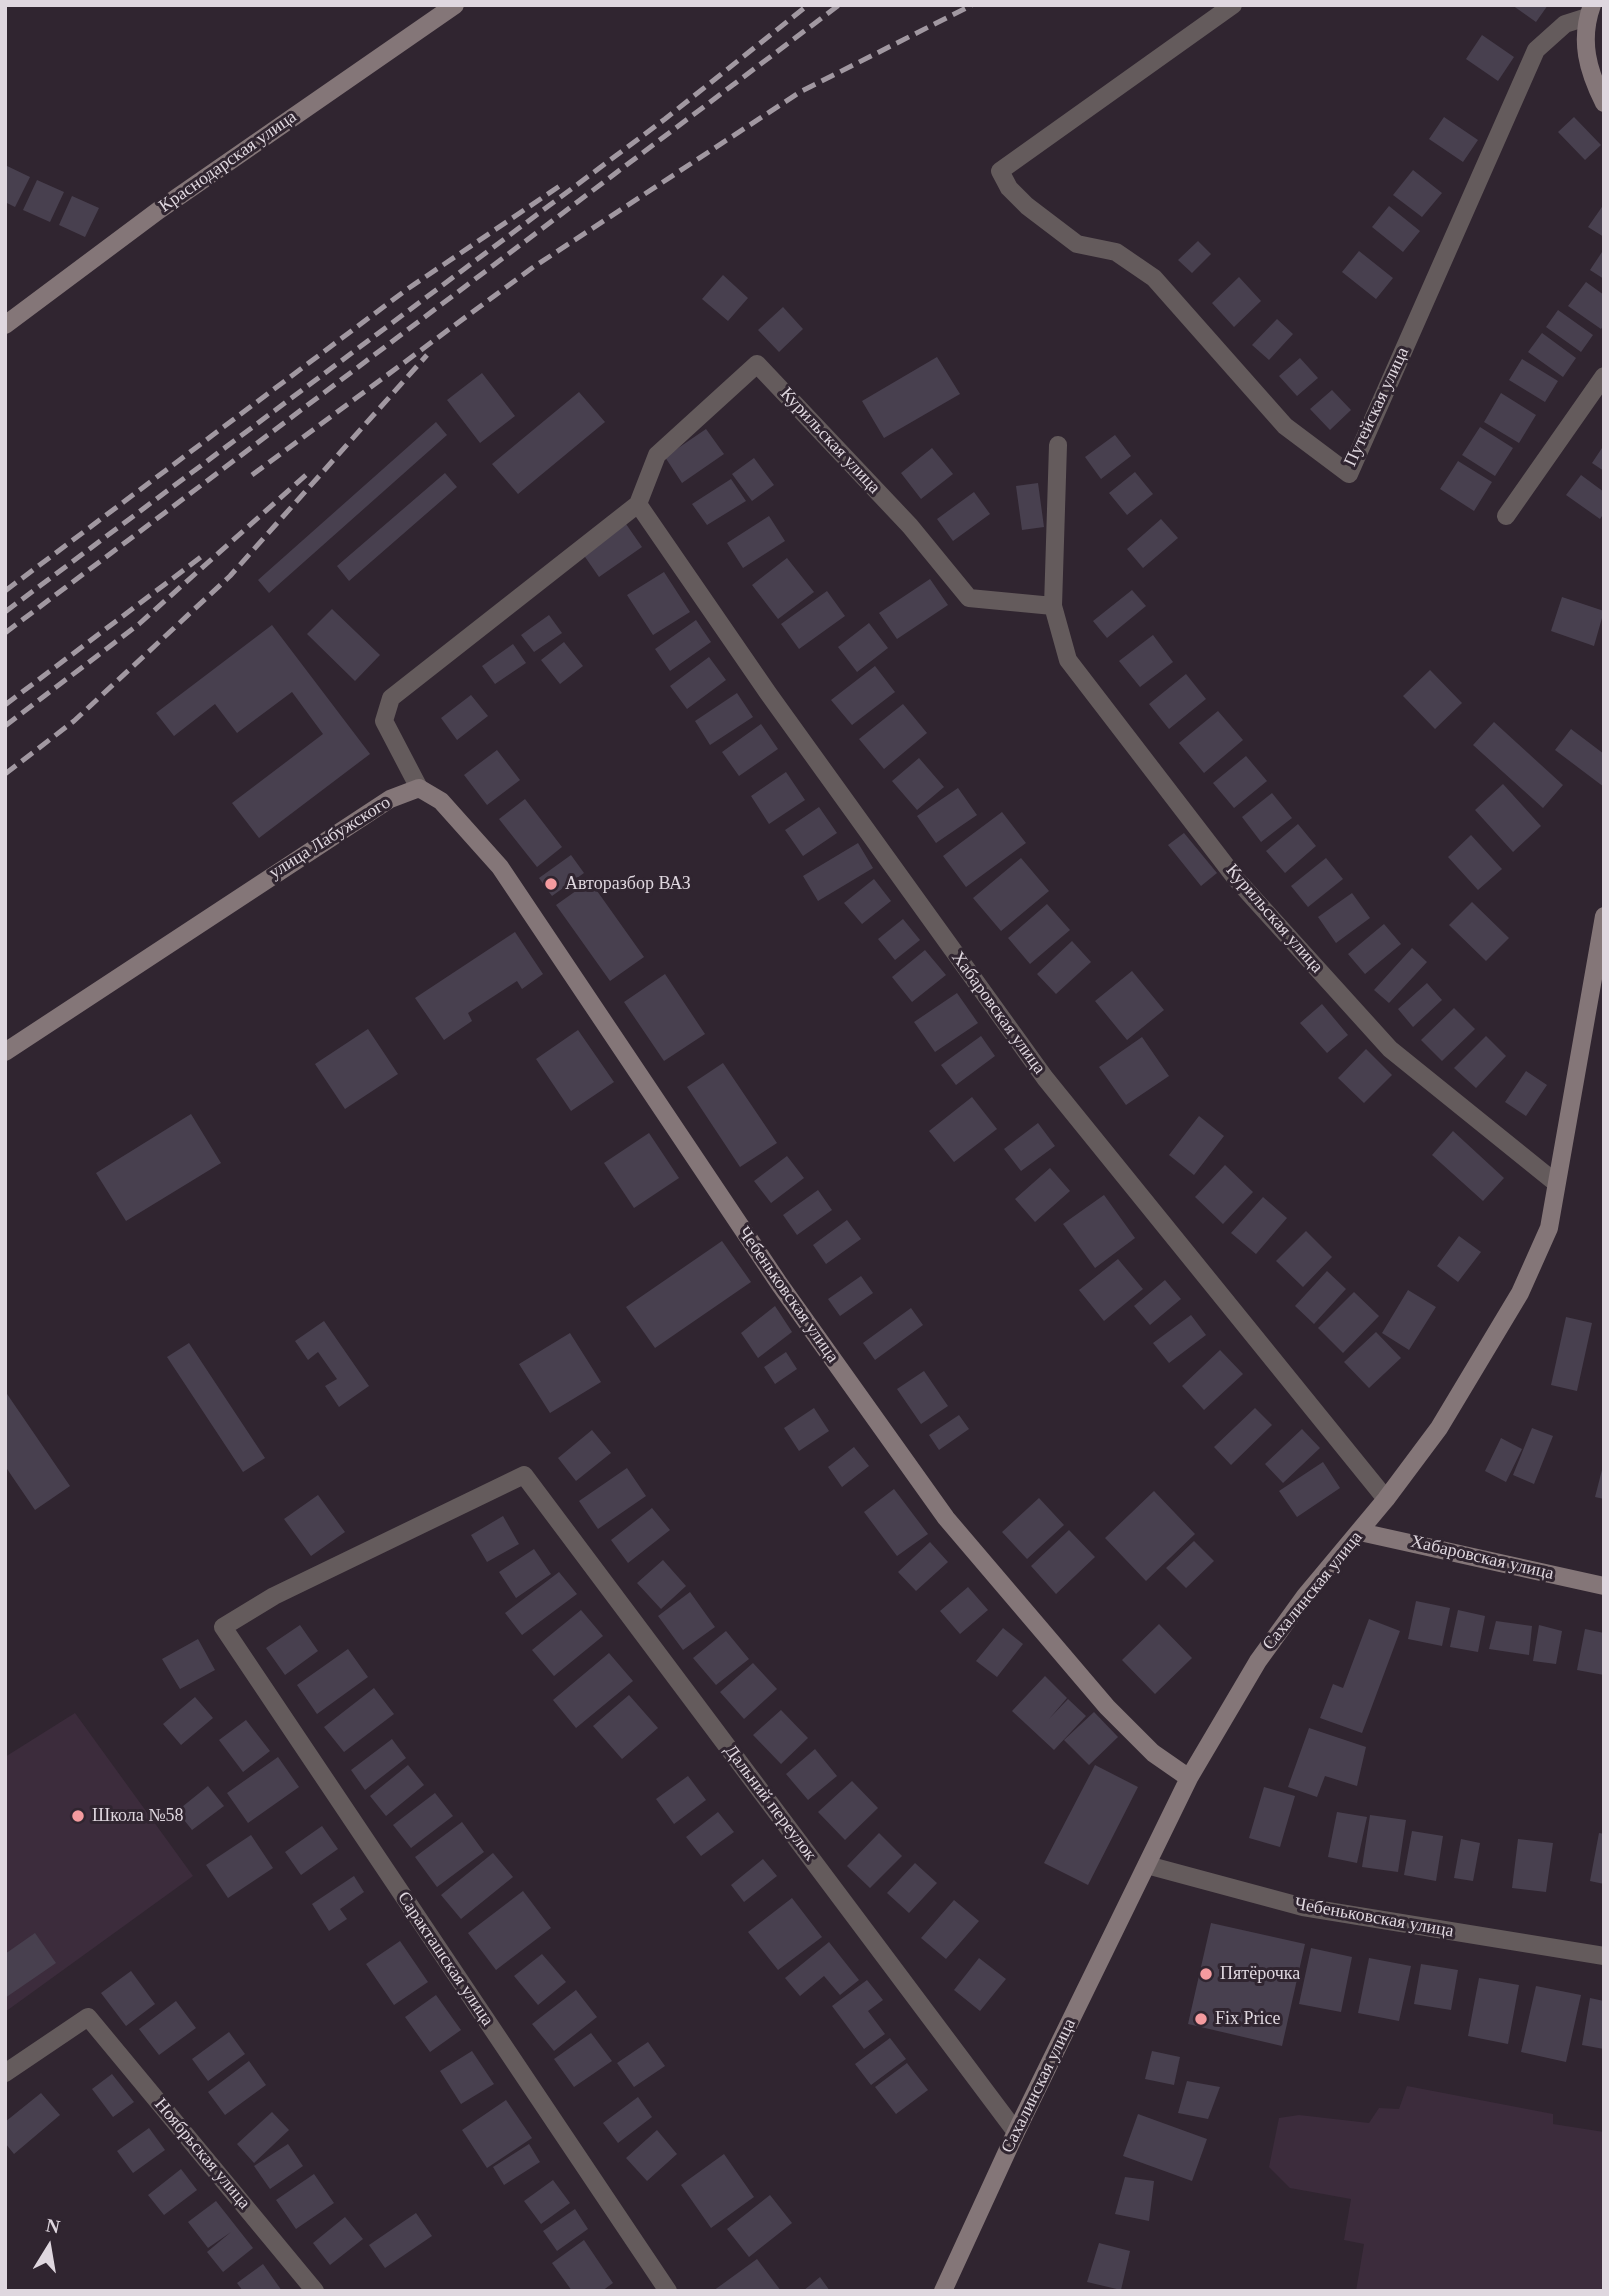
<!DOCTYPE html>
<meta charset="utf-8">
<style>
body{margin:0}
#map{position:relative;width:1609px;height:2296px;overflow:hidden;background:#302530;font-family:"Times New Roman",serif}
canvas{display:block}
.frame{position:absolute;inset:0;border:7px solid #dfd7df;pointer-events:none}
.north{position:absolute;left:14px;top:2212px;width:70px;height:70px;-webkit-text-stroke:5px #302530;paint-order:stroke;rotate:11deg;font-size:19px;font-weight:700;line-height:28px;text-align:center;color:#dfd7df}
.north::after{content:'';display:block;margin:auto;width:24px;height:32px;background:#dfd7df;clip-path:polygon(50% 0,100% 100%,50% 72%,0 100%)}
</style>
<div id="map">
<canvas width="1609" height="2296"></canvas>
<div class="frame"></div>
<div class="north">N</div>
</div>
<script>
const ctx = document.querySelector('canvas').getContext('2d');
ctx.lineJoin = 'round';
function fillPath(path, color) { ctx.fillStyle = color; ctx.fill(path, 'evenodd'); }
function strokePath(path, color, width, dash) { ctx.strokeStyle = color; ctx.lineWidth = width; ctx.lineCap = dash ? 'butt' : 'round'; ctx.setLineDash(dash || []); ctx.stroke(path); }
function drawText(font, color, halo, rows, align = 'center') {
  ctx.font = font + ' "Times New Roman",serif'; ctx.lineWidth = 6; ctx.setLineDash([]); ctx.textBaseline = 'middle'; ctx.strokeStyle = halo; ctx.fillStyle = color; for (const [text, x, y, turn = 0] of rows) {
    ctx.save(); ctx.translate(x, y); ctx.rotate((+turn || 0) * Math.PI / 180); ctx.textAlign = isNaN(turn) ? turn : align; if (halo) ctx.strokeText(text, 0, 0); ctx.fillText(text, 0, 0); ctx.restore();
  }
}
fillPath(new Path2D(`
 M75,1713L193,1876L5,2012V1757Z
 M1407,2086L1553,2114V2124L1604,2132V2291H1356L1364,2244L1344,2240L1351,2199L1290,2188L1269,2167L1279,2118L1299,2115L1369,2123L1379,2108L1399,2109Z`), '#3c2c3c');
fillPath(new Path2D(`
 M1512,5H1548L1536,22Z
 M1482,35L1514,57L1498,81L1466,59Z
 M1444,117L1478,140L1463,162L1429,139Z
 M1574,117L1601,145L1585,160L1558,132Z
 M5,165L30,177L15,207L5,202Z
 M1413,170L1442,193L1422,217L1393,195Z
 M37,180L64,192L50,222L23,210Z
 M72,196L99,208L85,237L59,225Z
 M1604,204V237L1588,227Z
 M1389,206L1420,231L1403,252L1372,227Z
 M1198,241L1211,254L1192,273L1178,260Z
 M1604,249V279L1590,270Z
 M1359,251L1393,278L1376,299L1342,272Z
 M723,275L748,298L728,321L702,299Z
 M1239,277L1261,301L1234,327L1212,303Z
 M1586,282L1604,295V325L1601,329L1568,306Z
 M783,307L803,329L779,352L758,330Z
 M1558,310L1593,335L1581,352L1546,327Z
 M1277,319L1293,334L1269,360L1252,345Z
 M1542,333L1576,358L1563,377L1528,352Z
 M937,357L960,394L884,438L862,401Z
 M1300,358L1318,378L1297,396L1279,376Z
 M1522,359L1558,381L1545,402L1509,380Z
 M482,373L515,416L480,443L447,400Z
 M1332,390L1351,410L1330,430L1310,409Z
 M579,392L605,422L518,494L492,464Z
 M1501,393L1536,415L1519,443L1484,422Z
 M436,422L447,435L269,593L258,580Z
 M1480,427L1513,448L1495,476L1462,455Z
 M706,429L724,454L682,483L665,457Z
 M1115,435L1131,456L1101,479L1085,457Z
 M1604,445V471L1592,463Z
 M932,448L953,474L921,499L901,473Z
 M754,458L774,485L752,501L732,474Z
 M1458,461L1492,482L1474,511L1440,489Z
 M1135,472L1153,494L1127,515L1109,493Z
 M445,473L457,487L349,581L337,566Z
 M1581,475L1604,492V513L1600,519L1566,495Z
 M731,479L746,501L707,525L692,504Z
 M1038,483L1044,527L1022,530L1016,486Z
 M974,492L990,514L953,541L937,519Z
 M769,516L785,541L743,568L727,543Z
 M1161,519L1178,538L1143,568L1127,549Z
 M626,524L642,547L599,577L583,554Z
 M787,558L814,592L778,619L752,585Z
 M664,572L690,612L653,635L627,595Z
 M930,579L948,605L897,639L879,613Z
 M1132,590L1146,606L1107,638L1093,621Z
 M827,591L845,616L799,649L781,624Z
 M1562,597L1604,611L1594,646L1551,631Z
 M332,609L380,655L355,681L307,634Z
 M549,615L562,633L534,652L521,635Z
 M696,620L711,642L670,671L655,649Z
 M869,623L888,648L857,672L838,647Z
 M272,625L370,754L259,838L232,803L323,734L292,692L237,733L215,704L174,736L156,713Z
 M1153,635L1173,662L1140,687L1119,661Z
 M564,642L583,666L560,684L541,660Z
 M513,644L526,663L495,684L482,666Z
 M709,657L726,680L687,709L670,686Z
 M875,666L895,692L852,725L831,700Z
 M1430,670L1462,703L1435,729L1403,696Z
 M1186,674L1206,699L1169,729L1149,704Z
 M737,693L753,717L710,745L695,721Z
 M471,695L488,716L457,740L441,718Z
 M903,704L927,733L884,769L859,739Z
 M1218,711L1243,740L1204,773L1179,743Z
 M1494,722L1563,785L1543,808L1473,745Z
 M761,724L778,749L739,776L722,752Z
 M1571,729L1604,754V787L1555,750Z
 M497,750L520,780L487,805L464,775Z
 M1246,756L1267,781L1234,808L1213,783Z
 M919,758L944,787L917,810L892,781Z
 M786,772L805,800L769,824L751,796Z
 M1503,784L1541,826L1513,852L1475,810Z
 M958,788L977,815L936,843L917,816Z
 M1272,793L1292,818L1261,842L1242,817Z
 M525,799L562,847L537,867L499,819Z
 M819,807L837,833L803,856L785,830Z
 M1002,812L1026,843L966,887L943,856Z
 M1298,824L1316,846L1285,873L1266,851Z
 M1184,833L1217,873L1201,886L1168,845Z
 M1471,835L1502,869L1478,890L1448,857Z
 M858,843L873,868L818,901L803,876Z
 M571,855L584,873L552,896L539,878Z
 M1021,858L1049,891L1001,931L973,898Z
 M1326,858L1343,879L1308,907L1291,886Z
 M874,879L891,901L862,924L844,903Z
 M590,881L644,957L610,981L556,905Z
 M1352,893L1370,918L1336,943L1318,917Z
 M1472,902L1509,938L1486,961L1449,925Z
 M1047,904L1070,930L1030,964L1008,938Z
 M903,919L920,940L895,960L878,939Z
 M1384,924L1401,944L1365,974L1348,954Z
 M515,932L543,974L522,989L517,981L468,1013L472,1021L444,1040L415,998Z
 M1072,941L1091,962L1056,994L1037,974Z
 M1412,948L1427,962L1389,1003L1374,990Z
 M925,950L946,975L912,1002L892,977Z
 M1132,971L1164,1010L1127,1040L1095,1001Z
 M665,974L705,1034L664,1061L624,1002Z
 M1427,983L1442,1000L1413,1027L1398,1009Z
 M957,993L978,1023L935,1052L914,1022Z
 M1322,1004L1348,1035L1327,1053L1300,1023Z
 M1454,1008L1475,1029L1442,1061L1421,1040Z
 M368,1029L398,1074L345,1109L315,1064Z
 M578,1030L614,1082L571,1111L536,1059Z
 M981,1036L995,1056L956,1085L941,1065Z
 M1486,1036L1506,1056L1476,1088L1454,1068Z
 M1142,1037L1169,1076L1126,1105L1099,1067Z
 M1366,1049L1392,1075L1364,1103L1338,1078Z
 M723,1063L777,1143L740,1167L687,1087Z
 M1526,1071L1547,1085L1526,1116L1505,1102Z
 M972,1097L997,1129L954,1162L929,1131Z
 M191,1114L221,1163L126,1221L96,1173Z
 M1199,1116L1224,1136L1194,1175L1169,1155Z
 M1038,1123L1055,1146L1021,1171L1004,1149Z
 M1453,1131L1504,1178L1483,1201L1432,1155Z
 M649,1133L679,1178L634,1208L604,1163Z
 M787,1156L804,1178L771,1203L754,1181Z
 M1225,1165L1253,1192L1223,1224L1195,1197Z
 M1050,1168L1070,1191L1035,1222L1015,1199Z
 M818,1190L832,1210L797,1235L783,1215Z
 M1104,1195L1135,1238L1095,1268L1063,1224Z
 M1263,1197L1287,1218L1256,1254L1231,1233Z
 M847,1220L861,1239L826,1264L813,1245Z
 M1306,1231L1332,1257L1303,1287L1276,1261Z
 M1459,1236L1481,1252L1458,1282L1437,1266Z
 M722,1241L751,1282L655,1348L626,1307Z
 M1118,1259L1143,1289L1104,1321L1079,1290Z
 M1327,1271L1346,1289L1314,1324L1295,1306Z
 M861,1276L873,1293L840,1316L828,1299Z
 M1165,1280L1181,1299L1150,1325L1134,1306Z
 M1408,1290L1436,1307L1409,1350L1382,1333Z
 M1354,1292L1379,1316L1343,1353L1318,1328Z
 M775,1306L792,1332L758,1358L741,1333Z
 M911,1308L923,1325L875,1360L863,1343Z
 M1191,1315L1206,1335L1169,1363L1153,1343Z
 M1566,1317L1592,1323L1577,1391L1551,1385Z
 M324,1321L369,1386L339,1407L325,1386L337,1379L318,1352L308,1360L295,1341Z
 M1376,1332L1401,1358L1369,1388L1344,1362Z
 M570,1333L601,1382L550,1413L519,1364Z
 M189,1343L265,1458L243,1472L167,1357Z
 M1220,1350L1243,1374L1204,1410L1182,1386Z
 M786,1352L797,1369L775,1384L764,1367Z
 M924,1371L948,1406L921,1424L897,1389Z
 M5,1391L70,1486L35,1510L5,1466Z
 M814,1408L829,1431L799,1451L784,1428Z
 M1255,1408L1272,1425L1231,1465L1214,1447Z
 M959,1415L969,1429L939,1450L929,1435Z
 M1532,1428L1553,1436L1534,1484L1513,1475Z
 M1302,1429L1320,1448L1283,1483L1265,1464Z
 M592,1430L611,1453L576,1481L558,1458Z
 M1501,1438L1522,1449L1506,1482L1485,1471Z
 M854,1447L869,1466L842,1487L828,1467Z
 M1323,1462L1340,1488L1297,1517L1279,1491Z
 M1603,1466H1604V1499L1595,1497Z
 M627,1468L646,1496L598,1529L579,1501Z
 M894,1489L928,1534L897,1556L864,1512Z
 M1154,1491L1195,1534L1146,1581L1105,1538Z
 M318,1495L345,1532L311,1556L284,1519Z
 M1039,1498L1064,1525L1027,1559L1002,1532Z
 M652,1508L670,1530L628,1563L611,1540Z
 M503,1516L519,1544L487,1562L471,1535Z
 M1069,1530L1095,1557L1056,1594L1031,1566Z
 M1194,1541L1214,1561L1186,1588L1166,1568Z
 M930,1542L948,1562L916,1591L898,1572Z
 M534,1549L551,1574L516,1598L499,1572Z
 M663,1560L686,1586L661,1609L637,1583Z
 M559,1572L577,1594L522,1635L505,1613Z
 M968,1587L988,1610L960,1634L940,1611Z
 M690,1592L715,1627L683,1650L658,1616Z
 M1416,1601L1450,1608L1442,1646L1408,1639Z
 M581,1610L603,1636L554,1676L532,1650Z
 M1458,1610L1485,1616L1478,1652L1450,1647Z
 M1369,1619L1400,1631L1362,1733L1320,1718L1333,1684L1343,1688Z
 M1496,1621L1532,1626L1529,1655L1489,1649Z
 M1159,1624L1192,1658L1155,1694L1122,1660Z
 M300,1625L318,1651L285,1675L266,1648Z
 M1539,1625L1562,1631L1556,1664L1533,1661Z
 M1003,1628L1023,1644L997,1677L976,1661Z
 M1585,1629L1604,1633V1675L1577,1670Z
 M726,1631L749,1659L716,1685L693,1658Z
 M198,1639L215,1670L180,1689L162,1659Z
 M348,1649L368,1677L317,1714L297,1685Z
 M609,1653L633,1681L576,1728L553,1700Z
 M753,1663L777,1689L744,1719L720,1692Z
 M1045,1676L1067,1698L1049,1719L1068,1699L1086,1716L1054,1750L1012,1711Z
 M374,1688L394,1714L344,1752L324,1727Z
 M629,1695L658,1728L622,1759L593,1726Z
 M195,1697L213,1718L181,1745L163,1724Z
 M781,1710L808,1738L781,1764L753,1735Z
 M1094,1712L1118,1737L1089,1765L1064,1740Z
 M246,1720L270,1751L243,1772L219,1740Z
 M1309,1728L1366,1747L1357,1786L1325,1776L1317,1797L1288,1787Z
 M392,1739L406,1758L365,1790L351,1770Z
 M815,1749L837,1776L808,1800L786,1774Z
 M278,1757L299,1787L248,1823L227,1793Z
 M408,1765L424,1785L386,1816L370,1796Z
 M1095,1765L1138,1787L1088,1885L1044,1863Z
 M688,1776L706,1800L674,1824L656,1799Z
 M852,1781L878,1808L845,1840L818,1812Z
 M208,1786L224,1806L192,1830L177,1811Z
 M1264,1787L1295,1796L1280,1847L1249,1838Z
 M435,1793L453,1816L411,1848L393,1825Z
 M718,1812L734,1832L701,1856L686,1837Z
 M1337,1812L1367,1817L1357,1863L1328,1857Z
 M1370,1815L1406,1820L1398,1872L1362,1867Z
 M462,1822L484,1852L437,1887L415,1857Z
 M322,1826L338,1849L301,1875L285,1852Z
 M1412,1831L1443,1836L1436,1881L1404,1875Z
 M879,1833L902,1856L870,1888L847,1866Z
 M1599,1833L1604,1834V1884L1590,1881Z
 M251,1835L273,1868L228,1898L206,1865Z
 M1461,1839L1480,1843L1473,1881L1454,1878Z
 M1518,1839L1553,1843L1546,1892L1512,1888Z
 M493,1853L513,1877L461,1919L441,1895Z
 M763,1859L777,1876L744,1902L731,1885Z
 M915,1863L937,1883L909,1913L887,1893Z
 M354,1876L364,1892L340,1909L347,1919L329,1931L312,1904Z
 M523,1891L551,1928L496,1970L468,1933Z
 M792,1898L822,1937L778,1970L748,1932Z
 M954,1900L979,1921L946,1959L921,1938Z
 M1211,1923L1305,1944L1282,2046L1188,2024Z
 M35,1933L56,1963L5,1998V1954Z
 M400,1941L428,1982L394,2005L366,1964Z
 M829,1942L859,1980L840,1995L824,1976L800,1996L785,1978Z
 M1311,1948L1352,1957L1341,2012L1299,2004Z
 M542,1954L566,1982L538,2005L514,1976Z
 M979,1958L1006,1979L980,2011L954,1990Z
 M1369,1958L1411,1966L1399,2021L1358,2013Z
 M1421,1964L1458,1970L1451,2010L1414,2004Z
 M131,1971L155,2004L126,2026L101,1993Z
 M1479,1978L1519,1985L1508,2044L1468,2036Z
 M867,1980L883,2000L868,2011L885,2034L864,2049L832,2006Z
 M1536,1986L1581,1995L1566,2062L1521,2052Z
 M576,1990L597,2017L554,2051L532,2024Z
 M436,1995L461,2030L430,2052L405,2017Z
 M1590,1998L1604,2001V2049L1582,2045Z
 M176,2001L196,2028L159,2055L139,2029Z
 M229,2032L245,2054L208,2081L192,2059Z
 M591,2033L612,2061L574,2087L554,2059Z
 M890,2038L906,2059L871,2085L855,2064Z
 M648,2042L665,2066L634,2087L617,2063Z
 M472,2051L494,2084L461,2104L440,2071Z
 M1152,2051L1180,2057L1174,2085L1145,2079Z
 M249,2061L266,2085L225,2115L208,2092Z
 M907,2063L928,2090L896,2114L875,2087Z
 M112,2074L134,2102L113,2117L92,2089Z
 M1187,2081L1220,2087L1208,2119L1178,2113Z
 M41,2093L60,2115L14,2154L5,2143V2122Z
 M638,2097L652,2117L618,2143L603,2123Z
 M506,2100L532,2138L487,2168L462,2130Z
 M272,2112L289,2130L254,2163L237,2144Z
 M1138,2114L1207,2139L1192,2181L1123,2156Z
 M149,2128L165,2150L133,2173L117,2151Z
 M657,2130L677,2154L647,2181L626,2158Z
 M288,2144L303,2166L270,2189L254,2166Z
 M529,2144L540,2162L504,2185L493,2167Z
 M724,2154L754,2197L711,2228L681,2185Z
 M181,2169L197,2190L164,2215L148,2195Z
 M314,2174L334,2203L296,2229L276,2200Z
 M1125,2177L1154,2181L1149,2221L1115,2214Z
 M553,2180L570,2203L541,2224L524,2201Z
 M770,2195L792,2223L749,2257L727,2229Z
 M216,2201L253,2248L223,2272L207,2252L231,2232L208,2248L188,2222Z
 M575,2209L588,2229L557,2251L543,2231Z
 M416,2213L432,2236L385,2268L369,2245Z
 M345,2217L363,2239L330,2265L313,2243Z
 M584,2240L613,2283L602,2291H572L552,2263Z
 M1099,2243L1130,2251L1121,2290L1087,2282Z
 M757,2259L781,2291H713Z
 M263,2264L282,2291H243L237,2283Z
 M820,2277L830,2291H803Z`), '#48404f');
strokePath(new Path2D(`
 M1233,5L1000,171L1009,188L1027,206L1077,244L1116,252L1154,278L1285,426L1349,474L1536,50L1565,24L1587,17
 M1058,445L1053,606L1068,660L1237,880L1390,1049L1556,1183
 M638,504L768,693L1045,1078L1386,1499
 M638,504L657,455L757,364L910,526L969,598L1053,606
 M1506,516L1604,376
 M419,788L384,721L391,698L638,504
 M1147,1865L1303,1907L1604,1956
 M5,2073L88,2017L315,2291
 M668,2291L223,1627L274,1596L524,1475L1016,2132`), '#645b5c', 18);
strokePath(new Path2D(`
 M1592,5C1579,41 1588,71 1604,103
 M5,325L159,210L455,5
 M5,1052L390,799L419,788L441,801L500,867L780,1285L946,1518L1107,1707L1153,1753L1189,1778
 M1360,1532L1604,1586
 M943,2291L1016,2132L1189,1778L1258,1661L1305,1596L1386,1499L1439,1428L1520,1293L1549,1228L1604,916`), '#847678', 18);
strokePath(new Path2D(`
 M252,475L532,268L800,92L972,5
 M5,591L406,290L564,183
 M5,612L665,119L808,5
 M5,633L839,5
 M5,705L201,557
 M5,726L139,624L306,475
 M5,774L74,721L230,576L427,355`), '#a198a1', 5, [14, 7]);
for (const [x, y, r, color] of [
 [551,884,7,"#f49b9f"],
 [78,1816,7,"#f49b9f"],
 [1206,1974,7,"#f49b9f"],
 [1201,2019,7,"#f49b9f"]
]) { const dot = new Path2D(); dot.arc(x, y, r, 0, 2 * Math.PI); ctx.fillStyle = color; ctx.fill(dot); strokePath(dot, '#302530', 2.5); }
drawText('18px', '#dfd7df', '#302530', [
 ["Краснодарская улица",228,162,-35],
 ["Путейская улица",1377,407,-65],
 ["Курильская улица",830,441,47],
 ["улица Лабужского",330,838,-32],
 ["Курильская улица",1274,919,49],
 ["Хабаровская улица",998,1013,54],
 ["Чебеньковская улица",788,1295,55],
 ["Хабаровская улица",1482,1558,13],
 ["Сахалинская улица",1313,1591,-51],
 ["Дальний переулок",770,1803,53],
 ["Чебеньковская улица",1374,1918,10],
 ["Саракташская улица",445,1959,56],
 ["Сахалинская улица",1039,2086,-64],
 ["Ноябрьская улица",202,2154,50]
]);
drawText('18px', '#dfd7df', '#302530', [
 ["Авторазбор ВАЗ",565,884],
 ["Школа №58",92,1816],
 ["Пятёрочка",1220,1974],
 ["Fix Price",1215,2019]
], 'left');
</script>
